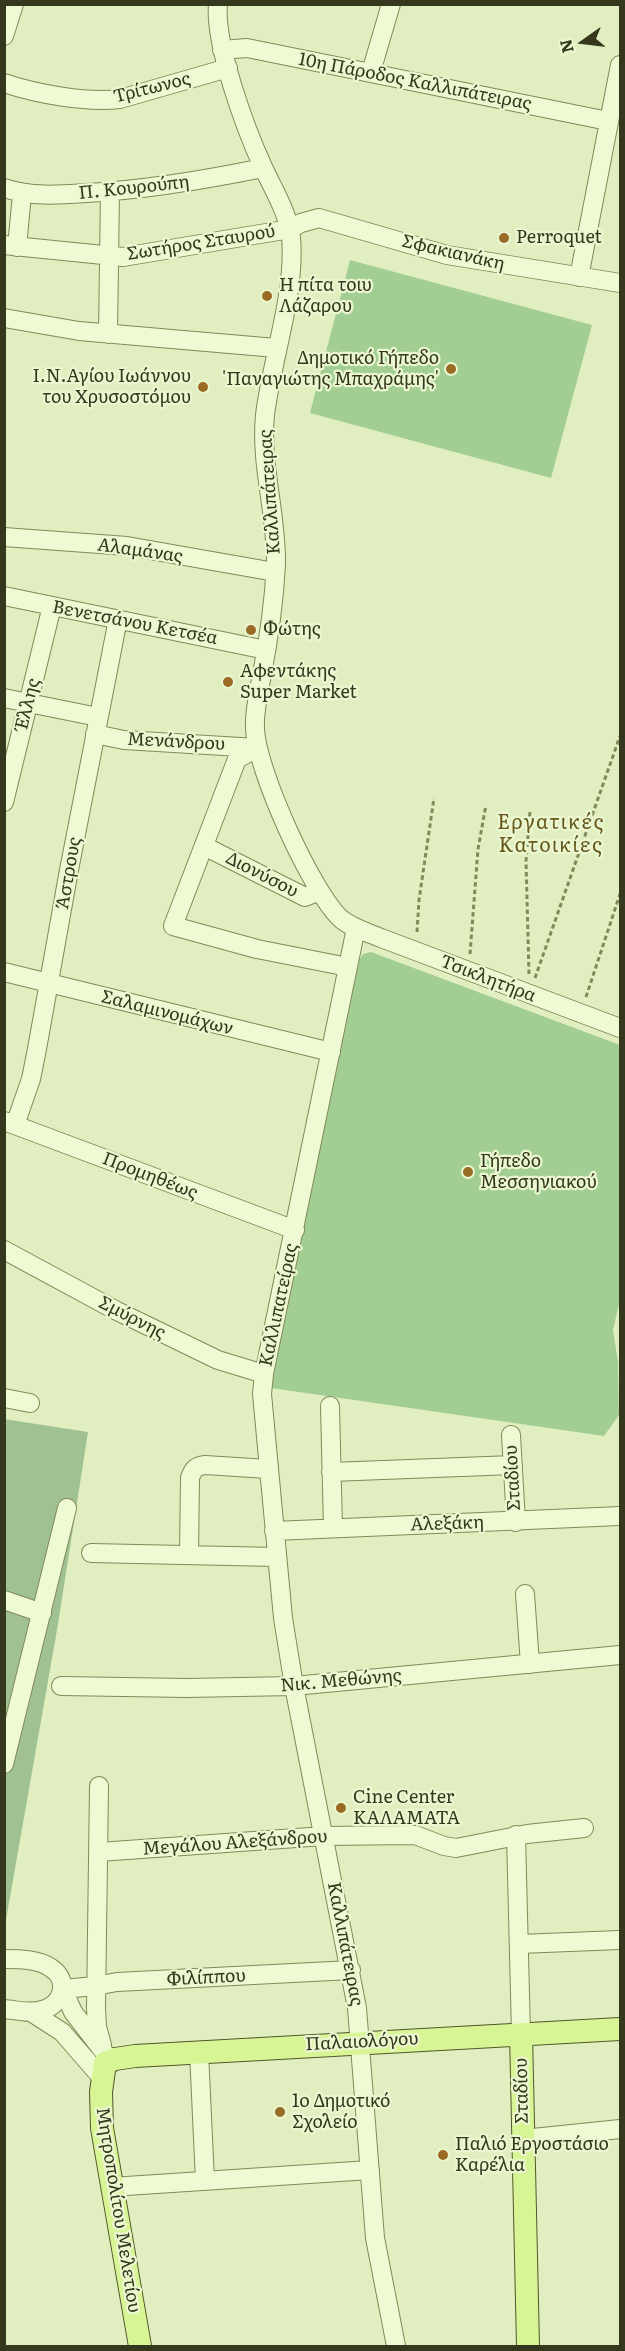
<!DOCTYPE html>
<meta charset="utf-8">
<style>
body{margin:0}
#map{position:relative;width:625px;height:2351px;overflow:hidden;background:#e1efc0;font-family:Literata,serif}
canvas{display:block}
.frame{position:absolute;inset:0;border:6px solid #35381c;pointer-events:none}
.north{position:absolute;left:553px;top:12px;width:60px;height:60px;-webkit-text-stroke:4px #eaf7d0;paint-order:stroke;rotate:256deg;font-size:16px;font-weight:700;line-height:24px;text-align:center;color:#35381c}
.north::after{content:'';display:block;margin:auto;width:21px;height:27px;background:#35381c;clip-path:polygon(50% 0,100% 100%,50% 72%,0 100%)}
</style>
<div id="map">
<canvas width="625" height="2351"></canvas>
<div class="frame"></div>
<div class="north">N</div>
</div>
<script>
const ctx = document.querySelector('canvas').getContext('2d');
ctx.lineJoin = 'round';
function fillPath(path, color) { ctx.fillStyle = color; ctx.fill(path, 'evenodd'); }
function strokePath(path, color, width, dash) { ctx.strokeStyle = color; ctx.lineWidth = width; ctx.lineCap = dash ? 'butt' : 'round'; ctx.setLineDash(dash || []); ctx.stroke(path); }
function drawText(font, color, halo, rows, align = 'center') {
  ctx.font = font + ' Literata,serif'; ctx.lineWidth = 4.5; ctx.setLineDash([]); ctx.textBaseline = 'middle'; ctx.strokeStyle = halo; ctx.fillStyle = color; for (const [text, x, y, turn = 0] of rows) {
    ctx.save(); ctx.translate(x, y); ctx.rotate((+turn || 0) * Math.PI / 180); ctx.textAlign = isNaN(turn) ? turn : align; if (halo) ctx.strokeText(text, 0, 0); ctx.fillText(text, 0, 0); ctx.restore();
  }
}
fillPath(new Path2D(`
 M350,260L592,325L551,478L310,413Z
 M371,952L620,1045V1300L613,1330L618,1362L619,1415L604,1436L271,1388L357,964L363,954Z`), '#a3ce93');
fillPath(new Path2D(`
 M4,1419L88,1432L58,1624L6,1920Z`), '#a0c293');
const minor = new Path2D(`
 M218,4C214,44 246,130 263,167C273,189 288,213 291,237C296,293 272,358 265,415C260,465 277,514 276,565C274,601 269,638 262,674C259,692 254,710 255,728C256,769 311,890 340,918C351,928 367,932 381,938L620,1028
 M4,36L14,4
 M222,50L247,48L608,121
 M371,72L391,4
 M4,83C37,94 86,103 120,99L228,68
 M4,188C31,197 58,195 86,193C146,190 204,180 263,168
 M4,245L123,257L290,229L301,223L319,218L447,255L620,283
 M17,247L22,194
 M579,277L620,65
 M4,318L79,331L276,348
 M108,334L110,192
 M4,537L127,546L275,572
 M4,596L266,650
 M4,698L98,717
 M95,734L124,740L257,748
 M257,748L237,759L173,926L257,949L348,967
 M4,802L52,606
 M204,846L305,897L320,891
 M356,928L264,1374L262,1394L283,1618L294,1686L357,2008L375,2238L396,2346
 M4,972L331,1052
 M4,1121L295,1230
 M15,1125L31,1079L37,1049L69,870L118,619
 M4,1250L117,1311L218,1360L264,1374
 M4,1398L30,1403
 M330,1406L333,1528
 M511,1435L516,1522
 M331,1472L513,1465
 M274,1531L620,1516
 M91,1553L276,1557
 M189,1555L190,1478C193,1469 196,1466 205,1465L268,1469
 M525,1594L530,1664
 M4,1600L42,1613
 M61,1686L187,1688L294,1686L620,1655
 M4,1764L67,1508
 M99,1786L96,2008L97,2027L102,2045
 M516,1835L521,2034
 M99,1852L324,1836L415,1835L444,1846L456,1848L527,1834L584,1828
 M519,1944L620,1940
 M4,1959C18,1959 39,1959 51,1968C70,1980 63,2005 42,2010C30,2014 17,2010 4,2009
 M31,2012L62,2032L102,2078
 M104,2052L73,2012L63,1989L95,1986L117,1982L351,1970
 M199,2052L205,2181
 M523,2139L620,2129
 M111,2187L370,2170`);
const major = new Path2D(`
 M521,2034L528,2346
 M140,2346L102,2128L101,2092L105,2063L115,2059L135,2056L620,2029`);
strokePath(minor, '#828957', 20);
strokePath(major, '#53562c', 24);
strokePath(new Path2D(`
 M417,932L419,900L434,798
 M470,954L478,849L486,805
 M529,974L526,861L530,811
 M535,978L620,736
 M586,997L620,894`), '#828957', 3, [4.5, 3]);
strokePath(minor, '#eefad3', 18);
strokePath(major, '#d8f596', 22);
for (const [x, y, r, color] of [
 [504,238,6,"#9a6b25"],
 [267,296,6,"#9a6b25"],
 [451,369,6,"#9a6b25"],
 [203,387,6,"#9a6b25"],
 [251,630,6,"#9a6b25"],
 [228,682,6,"#9a6b25"],
 [468,1172,6,"#9a6b25"],
 [341,1808,6,"#9a6b25"],
 [280,2112,6,"#9a6b25"],
 [443,2155,6,"#9a6b25"]
]) { const dot = new Path2D(); dot.arc(x, y, r, 0, 2 * Math.PI); ctx.fillStyle = color; ctx.fill(dot); strokePath(dot, '#eaf7d0', 2); }
drawText('18px', '#35381c', '#eaf7d0', [
 ["10η Πάροδος Καλλιπάτειρας",415,82,11],
 ["Τρίτωνος",152,88,-14],
 ["Π. Κουρούπη",134,188,-6],
 ["Σωτήρος Σταυρού",201,243,-9],
 ["Σφακιανάκη",453,253,13],
 ["Καλλιπάτειρας",270,492,-94],
 ["Αλαμάνας",140,551,8],
 ["Βενετσάνου Κετσέα",135,623,11],
 ["Έλλης",28,704,-76],
 ["Μενάνδρου",176,742,3],
 ["Άστρους",69,873,-80],
 ["Διονύσου",262,875,27],
 ["Τσικλητήρα",488,979,21],
 ["Σαλαμινομάχων",167,1013,14],
 ["Προμηθέως",150,1176,21],
 ["Καλλιπατείρας",279,1305,-78],
 ["Σμύρνης",132,1318,27],
 ["Σταδίου",513,1478,-93],
 ["Αλεξάκη",447,1524,-2],
 ["Νικ. Μεθώνης",341,1681,-5],
 ["Μεγάλου Αλεξάνδρου",235,1843,-4],
 ["Καλλιπάτειρας",345,1944,79],
 ["Φιλίππου",206,1978,-3],
 ["Παλαιολόγου",362,2042,-3],
 ["Σταδίου",522,2091,-91],
 ["Μητροπολίτου Μελετίου",118,2210,81]
]);
drawText('18px', '#35381c', '#eaf7d0', [
 ["Perroquet",516,238],
 ["Η πίτα τοιυ",279,286],
 ["Λάζαρου",279,307],
 ["Δημοτικό Γήπεδο",439,359,"right"],
 ["'Παναγιώτης Μπαχράμης'",439,380,"right"],
 ["Ι.Ν.Αγίου Ιωάννου",191,377,"right"],
 ["του Χρυσοστόμου",191,398,"right"],
 ["Φώτης",263,630],
 ["Αφεντάκης",240,672],
 ["Super Market",240,693],
 ["Γήπεδο",480,1162],
 ["Μεσσηνιακού",480,1183],
 ["Cine Center",353,1798],
 ["ΚΑΛΑΜΑΤΑ",353,1819],
 ["1o Δημοτικό",292,2102],
 ["Σχολείο",292,2123],
 ["Παλιό Εργοστάσιο",455,2145],
 ["Καρέλια",455,2166]
], 'left');
ctx.letterSpacing = '1.5px';
drawText('20px', '#66581a', '#eaf7d0', [
 ["Εργατικές",551,823],
 ["Κατοικίες",551,846]
]);
ctx.letterSpacing = '0px';
</script>
